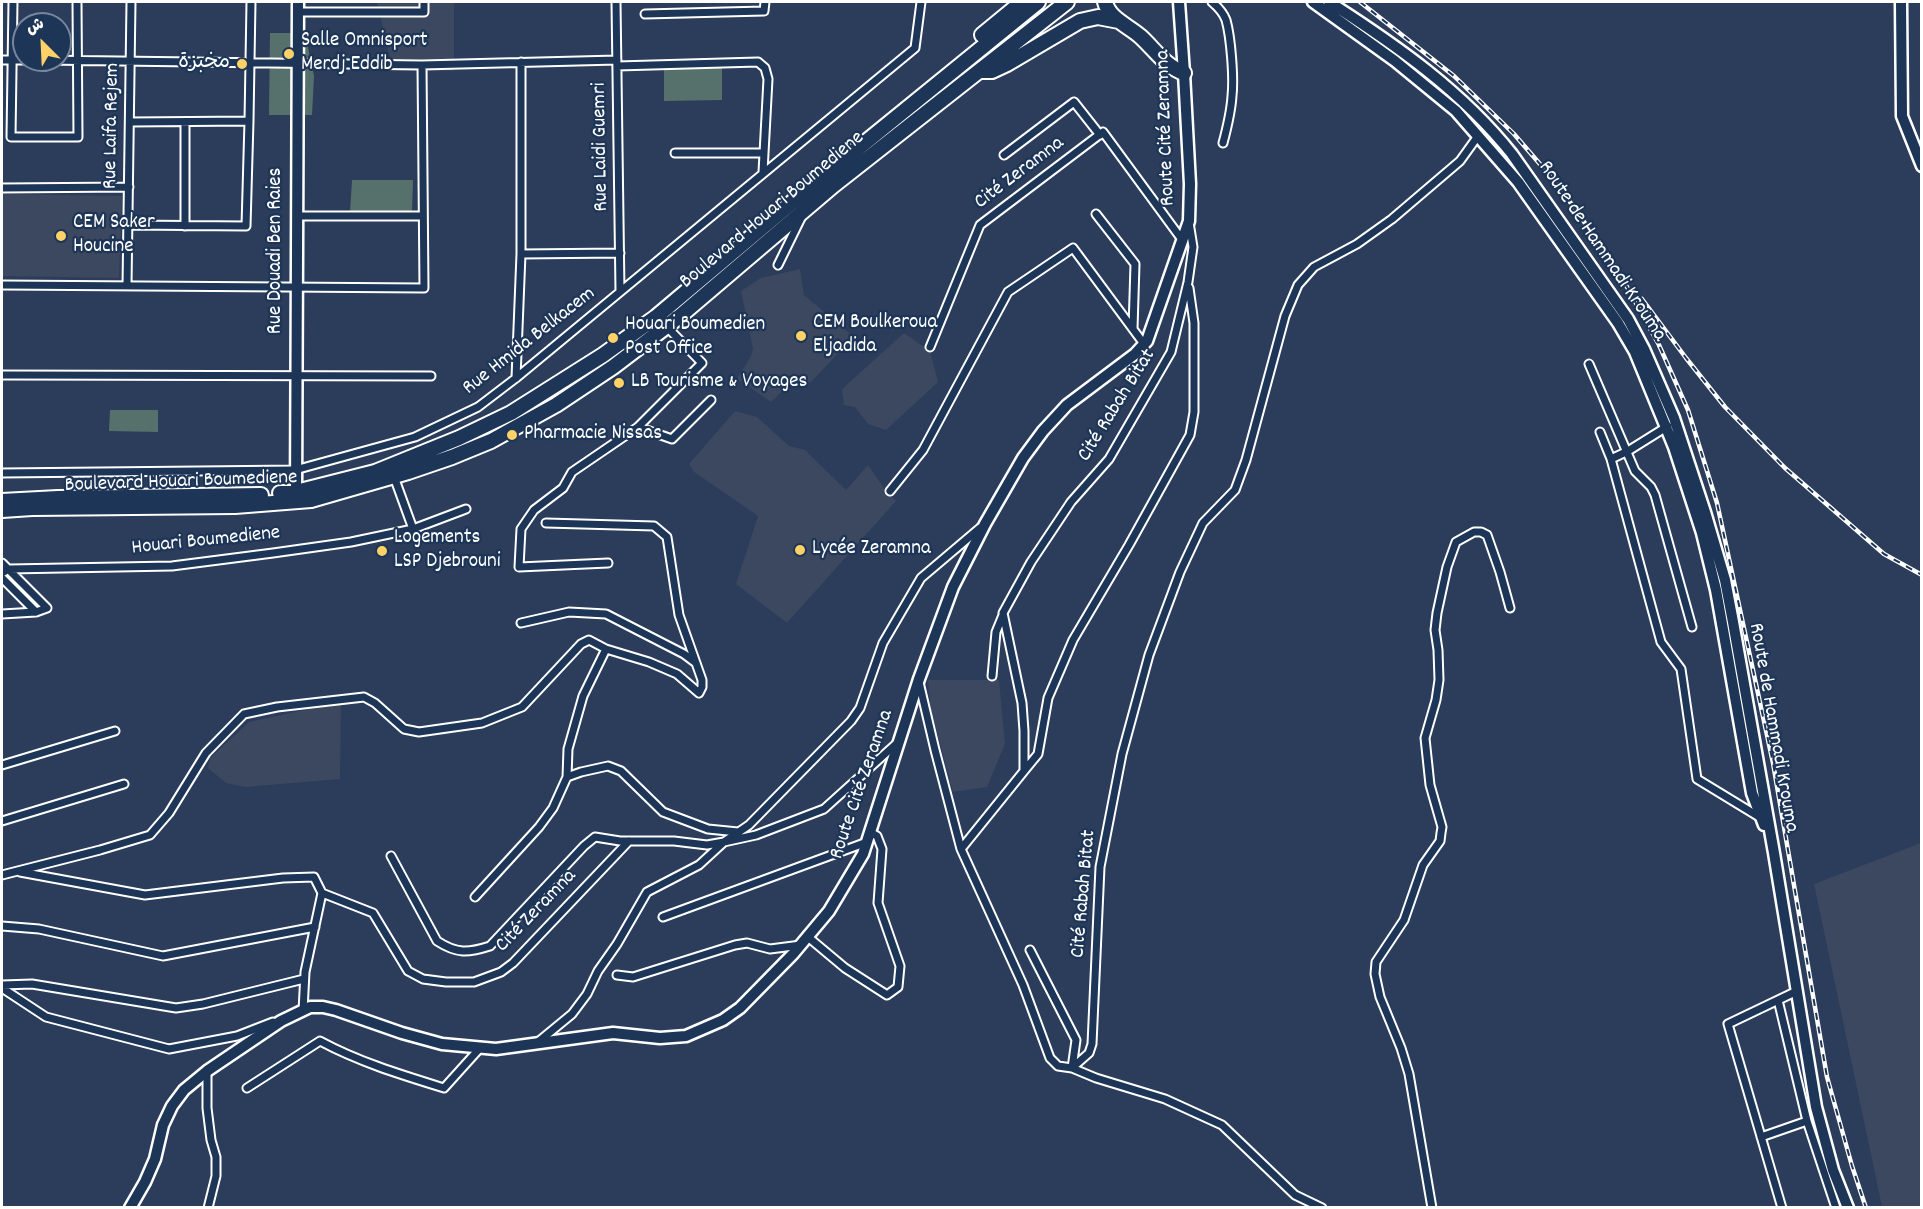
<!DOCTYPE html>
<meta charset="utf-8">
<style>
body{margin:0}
#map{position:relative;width:1923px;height:1209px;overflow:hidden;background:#2b3d5b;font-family:Dekko,"Playpen Sans Arabic",sans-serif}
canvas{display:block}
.frame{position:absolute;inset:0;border:3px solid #fff;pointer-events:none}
.north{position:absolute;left:12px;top:12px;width:60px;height:60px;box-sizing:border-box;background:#1d3557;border:2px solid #77869a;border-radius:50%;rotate:336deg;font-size:16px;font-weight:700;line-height:24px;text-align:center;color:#fff}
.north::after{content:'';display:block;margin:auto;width:21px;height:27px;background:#ffd166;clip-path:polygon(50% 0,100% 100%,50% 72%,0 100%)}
</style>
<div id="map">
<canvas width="1923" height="1209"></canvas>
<div class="frame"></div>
<div class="north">ش</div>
</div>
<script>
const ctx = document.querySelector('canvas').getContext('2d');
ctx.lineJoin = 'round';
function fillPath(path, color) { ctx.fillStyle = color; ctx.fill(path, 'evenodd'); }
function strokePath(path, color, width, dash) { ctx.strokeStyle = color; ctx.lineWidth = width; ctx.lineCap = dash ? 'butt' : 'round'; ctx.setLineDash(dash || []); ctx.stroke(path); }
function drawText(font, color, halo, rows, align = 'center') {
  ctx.font = font + ' Dekko,"Playpen Sans Arabic",sans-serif'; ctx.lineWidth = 4.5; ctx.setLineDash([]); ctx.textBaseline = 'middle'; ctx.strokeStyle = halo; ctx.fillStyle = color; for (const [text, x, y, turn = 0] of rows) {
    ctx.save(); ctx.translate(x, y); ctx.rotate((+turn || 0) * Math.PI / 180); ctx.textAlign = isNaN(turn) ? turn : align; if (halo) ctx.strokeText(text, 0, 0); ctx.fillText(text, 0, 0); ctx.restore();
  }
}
fillPath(new Path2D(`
 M377,2H454V71H393Z
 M2,194L122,196L119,278L2,276Z
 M800,269L804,295L854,337L807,386L797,377L771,402L737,379L751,356L753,349L741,291L761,278Z
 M904,333L930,351L938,382L886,430L868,424L855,407L844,405L842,389Z
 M735,411L757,417L789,446L805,450L846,490L868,465L886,491L896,501L787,623L736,584L758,516L694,472L689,464Z
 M928,680H999L1005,744L987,787L953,792L931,710Z
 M341,702L340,779L245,787L226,783L208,768L210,758L249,722Z
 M1921,843V1207H1882L1814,884Z`), '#3c4760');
fillPath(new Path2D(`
 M270,33H305L314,76L312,115H269Z
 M722,67V100L664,101V68Z
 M352,180H413L412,213L350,212Z
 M110,410H158V432L109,431Z`), '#56706c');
const street = new Path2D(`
 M13,2L11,137H78L77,2
 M616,2L620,291
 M1212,2C1218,7 1223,12 1226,20C1231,38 1234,78 1232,96C1231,112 1227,128 1223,143
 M298,12H424V2
 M645,14L764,11L765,2
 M2,60H24
 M43,60L422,65L617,60
 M617,66L758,62L765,68L768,79L763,172
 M249,121L251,2
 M675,153H764
 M1004,155L1074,102L1100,135
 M2,188L129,187
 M1096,214L1135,264L1133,329
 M297,216H423
 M128,225L246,226L249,121L130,122
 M185,226V122
 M521,254V62
 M778,265L802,216
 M2,285L424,288L422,65
 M127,286L131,2
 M930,347L980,225L1103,132L1183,241
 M1589,364L1635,471L1651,487L1655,495L1692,627
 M2,375L431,376
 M516,378L521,254L620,253
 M1668,426L1628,451L1611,459L1661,642L1681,669L1697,779L1761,818
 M638,427L672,439L711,400
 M1600,432L1611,459
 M2,473L295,470L415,437L478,407L516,378L915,48L921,2
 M393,474L413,529
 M890,491L923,450L1008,292L1073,248L1144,344
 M546,523L654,526L667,537L679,615L702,680V687L699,693L677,674L649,662L606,649L583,696L568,749L567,777
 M2,563L47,608L36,612L2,614
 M608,563L519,567L521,529L534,510L563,488L572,472L638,427L702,363L666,326
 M2,573L9,569L172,566L273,553L351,542L413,529L466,509
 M2,578L36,612
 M521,623L569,612L606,614L684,654L696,663
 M992,676L996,632L1003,615
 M919,682L935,750L961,849L1024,771V731L1022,703L1003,613L1031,562L1071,502L1109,459L1171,352L1188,282L1193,247L1189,222
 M2,765L115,731
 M1024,771L1038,754L1048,698L1073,640L1129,545L1190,435L1194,412V323L1189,288
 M2,821L124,784
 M961,849L1023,985L1050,1058L1058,1066L1072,1068L1089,1053L1092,1044L1100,867L1122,754L1149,655L1180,572L1203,523L1235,490L1246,460L1285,316L1298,285L1314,267L1357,244L1392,219L1460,161L1478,136
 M391,856L437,941C457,954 468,953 490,946L584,846L595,837L620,841H674L707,845L724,842L749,825L851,721L860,708L883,643L921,578L980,528
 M20,872L145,895L283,878L314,877L322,893
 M2,875L100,850L150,835L169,813L206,753L244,714L277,707L364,697L375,703L404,729L419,732L482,723L522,707L581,644L589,640L606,649
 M475,897L539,827L553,808L567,777L581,772L608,766L621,771L663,812L708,829L738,832
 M663,917L867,842
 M2,926L39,929L163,956L315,927
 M808,937L845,968L887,995L898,987L900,966L878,903L882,849L877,836L870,832
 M1030,950L1076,1040L1072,1068L1096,1078L1165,1099L1222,1125L1295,1195L1322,1208
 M617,975L633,977L735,945L747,943L770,949L801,945
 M2,985L32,984L176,1008L203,1004L304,979
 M2,988L46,1017L169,1049L237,1036L273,1022
 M1778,1000L1807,1121L1836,1208
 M303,1011L305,972L322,893L373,913L408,971L423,979L446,982H474L501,972L513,963L629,841
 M538,1042L572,1014L587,994L598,971L617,944L647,892L699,865L724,842L756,835L824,809L896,744
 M207,1071V1108L211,1140L216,1157V1176L208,1208
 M247,1088L320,1041C359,1062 402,1075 444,1088L481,1047
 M1761,1137L1807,1121
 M1432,1208L1409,1074L1401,1048L1380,997L1375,974L1376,962L1404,920L1423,865L1440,841L1441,833L1442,827L1430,785L1425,738L1436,700L1439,680L1438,650L1435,630L1437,613L1447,567L1456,542L1474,532H1481L1487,535L1500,572L1510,608
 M1782,1208L1728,1024L1797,991`);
const secondary = new Path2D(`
 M1313,2L1395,61L1456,111L1518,182L1618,323L1635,352L1674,447L1702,533L1716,590L1752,793L1764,825
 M1329,2C1396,45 1462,91 1512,154L1628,319L1644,349L1674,418L1705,512L1725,580L1733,622L1774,853L1816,1107L1833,1170L1848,1208
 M1901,2L1902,116L1922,166
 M296,499L298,2
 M130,1208L145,1182L155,1159L163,1125L172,1106L184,1090L207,1071L281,1021L310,1007H323L336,1010L402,1033L442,1044L496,1049L613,1033L660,1038L686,1036L723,1020L740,1008L793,954L829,911L863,854L919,679L953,587L985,524L1023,458L1043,431L1067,405L1135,354L1147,341L1189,221L1190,184L1184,73`);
const primary = new Path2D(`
 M1179,2L1184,73`);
const highway = new Path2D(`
 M1105,2C1109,19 1129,26 1141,37C1155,50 1166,67 1184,73
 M982,35L1022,2
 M983,71H992L1007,64L1080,21L1098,17L1119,21
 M280,493H292L375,472L459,438L511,413L603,355L656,317L808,189L1038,2
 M2,501L58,498L261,495
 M2,510L32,508L235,506L311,500L408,472L452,457L491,441L556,405L613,367L680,316L834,185L1067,2`);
strokePath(street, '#fff', 11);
strokePath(secondary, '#fff', 15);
strokePath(primary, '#fff', 15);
strokePath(highway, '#fff', 18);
strokePath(street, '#1d3557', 7);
strokePath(secondary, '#1d3557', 10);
strokePath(primary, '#1d3557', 10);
strokePath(highway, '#1d3557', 14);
const rail = new Path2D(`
 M1360,2L1454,76L1514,134L1558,185L1616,267L1659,345L1688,410L1717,503L1773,763L1827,1077L1852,1166L1866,1208
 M1642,299L1686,358L1725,407L1785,468L1884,554L1922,575`);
strokePath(rail, '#fff', 4.5);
strokePath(rail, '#1d3557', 2, [7]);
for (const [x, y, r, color] of [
 [289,54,6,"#ffd166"],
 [242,64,6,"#ffd166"],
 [61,236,6,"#ffd166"],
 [801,336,6,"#ffd166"],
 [613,338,6,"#ffd166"],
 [619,383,6,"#ffd166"],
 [512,435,6,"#ffd166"],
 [800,550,6,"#ffd166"],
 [382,551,6,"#ffd166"]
]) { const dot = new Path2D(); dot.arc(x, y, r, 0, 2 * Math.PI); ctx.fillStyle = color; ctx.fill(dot); strokePath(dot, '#1d3557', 2); }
drawText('21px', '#fff', '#1d3557', [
 ["Salle Omnisport",301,42],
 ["Merdj Eddib",301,66],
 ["مخبزة",230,64,"right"],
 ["CEM Saker",73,224],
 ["Houcine",73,248],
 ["CEM Boulkeroua",813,324],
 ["Eljadida",813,348],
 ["Houari Boumedien",625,326],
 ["Post Office",625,350],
 ["LB Tourisme & Voyages",631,383],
 ["Pharmacie Nissas",524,435],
 ["Logements",394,539],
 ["LSP Djebrouni",394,563],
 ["Lycée Zeramna",812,550]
], 'left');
drawText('21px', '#fff', '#1d3557', [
 ["Rue Laifa Rejem",113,126,-89],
 ["Route Cité Zeramna",1167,128,-92],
 ["Rue Laidi Guemri",602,147,-91],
 ["Cité Zeramna",1020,174,-37],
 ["Boulevard Houari Boumediene",773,211,-40],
 ["Rue Douadi Ben Raies",277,251,-90],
 ["Route de Hammadi Krouma",1601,252,56],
 ["Rue Hmida Belkacem",530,342,-38],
 ["Cité Rabah Bitat",1118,406,-58],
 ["Boulevard Houari Boumediene",181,483,-2],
 ["Houari Boumediene",206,542,-6],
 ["Route de Hammadi Krouma",1772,728,80],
 ["Route Cité Zeramna",863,785,-71],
 ["Cité Rabah Bitat",1085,894,-85],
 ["Cité Zeramna",537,912,-46]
]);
</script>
